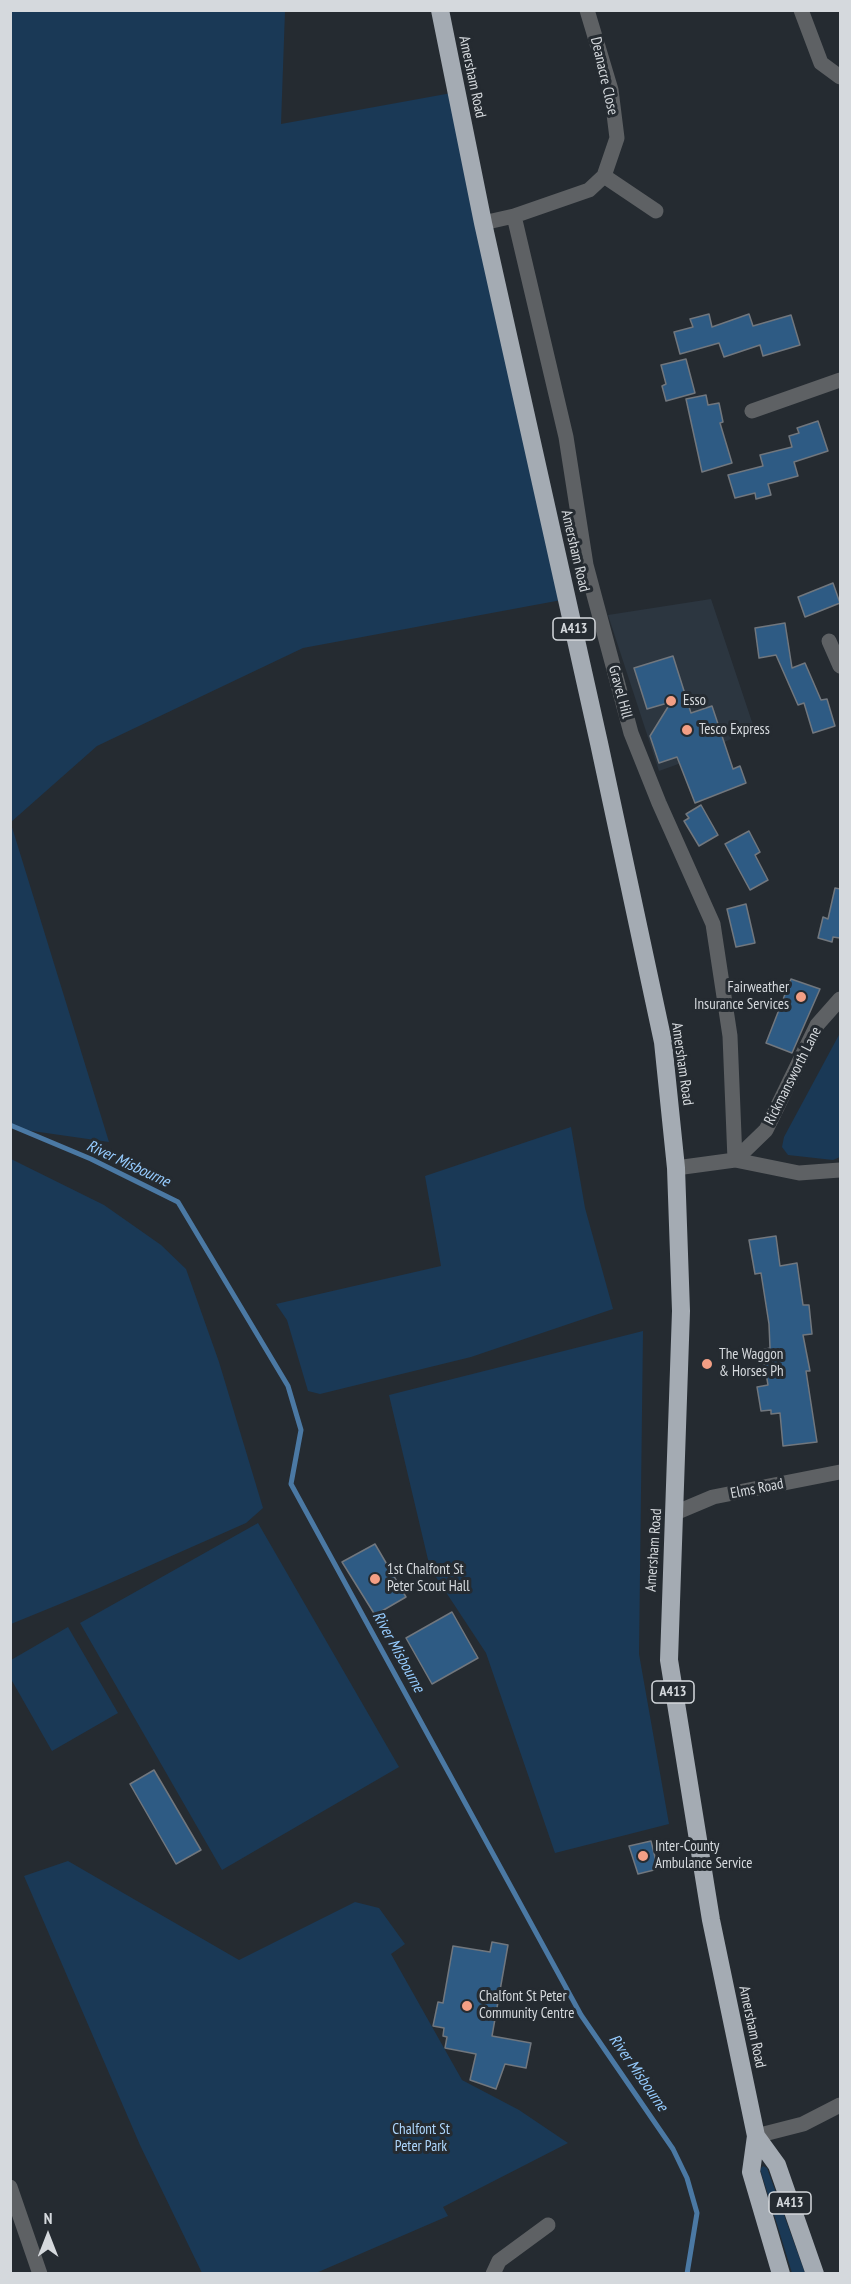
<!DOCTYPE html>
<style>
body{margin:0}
#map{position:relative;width:851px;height:2284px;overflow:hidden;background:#252b31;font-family:"PT Sans Narrow",sans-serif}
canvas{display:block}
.frame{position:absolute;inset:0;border:12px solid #d5d9dd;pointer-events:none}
.north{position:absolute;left:18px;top:2206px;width:60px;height:60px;-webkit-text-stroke:4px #252b31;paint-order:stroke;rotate:0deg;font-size:16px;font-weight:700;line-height:24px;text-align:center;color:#d5d9dd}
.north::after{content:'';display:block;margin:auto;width:21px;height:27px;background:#d5d9dd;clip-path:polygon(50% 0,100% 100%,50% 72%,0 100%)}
</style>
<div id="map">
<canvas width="851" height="2284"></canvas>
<div class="frame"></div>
<div class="north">N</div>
</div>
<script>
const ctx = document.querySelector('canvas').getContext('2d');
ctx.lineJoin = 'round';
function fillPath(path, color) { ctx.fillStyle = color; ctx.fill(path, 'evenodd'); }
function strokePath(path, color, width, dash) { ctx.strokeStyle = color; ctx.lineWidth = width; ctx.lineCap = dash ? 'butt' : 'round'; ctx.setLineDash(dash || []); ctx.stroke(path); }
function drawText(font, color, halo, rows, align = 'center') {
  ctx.font = font + ' "PT Sans Narrow",sans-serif'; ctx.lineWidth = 6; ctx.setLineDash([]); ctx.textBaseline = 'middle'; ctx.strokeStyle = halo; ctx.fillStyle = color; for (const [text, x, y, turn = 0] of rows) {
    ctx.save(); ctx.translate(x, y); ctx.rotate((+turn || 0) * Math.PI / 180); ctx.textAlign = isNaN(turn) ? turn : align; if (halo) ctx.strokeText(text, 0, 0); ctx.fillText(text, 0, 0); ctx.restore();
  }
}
fillPath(new Path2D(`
 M711,599L753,725L730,733L731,739L702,752L695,758L659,771L608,615Z`), '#2c3640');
fillPath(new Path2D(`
 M11,11H285L281,124L457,92L567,599L303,648L97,746L11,822Z
 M10,824H11L109,1142L11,1128Z
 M840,1033V1157L833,1160L788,1155L782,1147L784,1137Z
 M571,1127L585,1208L613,1309L471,1357L320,1394L308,1391L287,1320L276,1304L441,1266L425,1176Z
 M11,1159L104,1205L161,1245L186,1269L219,1362L263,1508L246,1523L99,1588L11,1624Z
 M643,1331L639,1654L669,1824L555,1853L486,1653L430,1568L389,1395Z
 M258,1523L399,1767L222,1870L80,1623Z
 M68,1627L118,1713L52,1751L11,1679V1660Z
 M68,1861L239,1960L355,1902L379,1908L405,1944L391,1954L462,2080L519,2110L568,2143L443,2207L448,2216L316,2273H202L140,2145L24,1876Z
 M763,2166L767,2168L805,2273H792L760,2169Z`), '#1a3956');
strokePath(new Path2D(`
 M10,1125L91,1159L178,1202L288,1386L301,1430L291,1484L581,2015L673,2149L687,2178L697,2213L687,2274`), '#4b79a4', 5);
const building = new Path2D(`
 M709,314L712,327L749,314L753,326L791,315L800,345L763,356L760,345L724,357L719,343L680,354L674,332L693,327L690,319Z
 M686,359L695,393L666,401L662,386L666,384L661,365Z
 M706,395L708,405L719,403L723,422L720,423L732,463L702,472L686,399Z
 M818,421L828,451L794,462L798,476L768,484L771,495L756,499L755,493L735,498L728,475L763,466L760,455L792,447L789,436L799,433L797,428Z
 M833,583L840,603L805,617L798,597Z
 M785,623L792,668L805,663L821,700L827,699L835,726L813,733L804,703L798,705L776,655L759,658L755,628Z
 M673,656L691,713L712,706L733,769L740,766L746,783L695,803L677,757L659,763L650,736L671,702L647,709L634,668Z
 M701,805L718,835L699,846L684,821L689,818L686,814Z
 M749,831L760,852L755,855L768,880L750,890L725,844Z
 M835,888L840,889V938L833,937L832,942L818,938L823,917L828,919Z
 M746,904L755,943L736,947L727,909Z
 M791,979L820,989L792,1053L766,1043Z
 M776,1236L780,1266L797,1263L803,1305H809L812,1334L803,1335L810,1371H806L817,1442L783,1446L780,1413L771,1414V1410L761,1411L757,1387L768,1385L762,1350L770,1348L769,1324L761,1273L755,1274L749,1240Z
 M375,1544L406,1597L375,1615L342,1562Z
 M452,1612L478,1658L432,1684L406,1638Z
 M154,1770L201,1850L176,1864L130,1784Z
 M651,1841L658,1869L638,1874L629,1846Z
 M492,1942L508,1945L492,2036L531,2043L526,2068L505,2064L496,2089L470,2080L476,2054L445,2048L447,2037L443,2036L444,2028L433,2026L438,2002L443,2003L453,1946L490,1952Z`);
fillPath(building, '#2e5b84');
strokePath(building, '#71777e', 1.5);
strokePath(new Path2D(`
 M801,10L821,63L840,77
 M604,176L656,211
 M514,216L566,437L586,565L631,733L659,803L713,924L730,1036L735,1160
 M483,223L514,216L589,190L604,176L617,138L611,90L587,10
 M752,411L840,380
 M829,641L840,666
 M735,1160L799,1173L840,1170
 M676,1168L735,1160L766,1130L817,1025L840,999
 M675,1513L713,1497L840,1472
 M756,2136L803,2124L840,2105
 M10,2187L40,2274
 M493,2274L499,2261L548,2225`), '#5e6164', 15);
strokePath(new Path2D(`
 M440,10L483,223L599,743L663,1042L676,1168L681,1311L669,1660L711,1920L756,2136L751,2172L781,2274
 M756,2136L777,2165L815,2274`), '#a4abb3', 18);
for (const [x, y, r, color] of [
 [671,701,6,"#f39f85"],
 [687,730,6,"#f39f85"],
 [801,997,6,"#f39f85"],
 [707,1364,6,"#f39f85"],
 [375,1579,6,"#f39f85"],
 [643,1856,6,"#f39f85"],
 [467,2006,6,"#f39f85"]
]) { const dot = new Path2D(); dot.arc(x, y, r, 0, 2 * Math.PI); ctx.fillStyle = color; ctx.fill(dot); strokePath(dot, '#252b31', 2); }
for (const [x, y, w] of [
 [574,629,42],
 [673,1692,42],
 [790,2203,42]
]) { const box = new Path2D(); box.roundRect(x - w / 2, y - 11, w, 22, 4.5); ctx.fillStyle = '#252b31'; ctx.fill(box); strokePath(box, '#d5d9dd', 1.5); }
drawText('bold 14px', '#d5d9dd', null, [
 ["A413",574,629],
 ["A413",673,1692],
 ["A413",790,2203]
]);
drawText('15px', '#d5d9dd', '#252b31', [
 ["Deanacre Close",604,76,77],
 ["Amersham Road",472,77,78],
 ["Amersham Road",575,551,77],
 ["Gravel Hill",620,692,75],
 ["Amersham Road",682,1064,82],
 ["Rickmansworth Lane",793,1076,-63],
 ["Elms Road",757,1489,-11],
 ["Amersham Road",654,1550,-86],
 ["Amersham Road",752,2027,78]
]);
drawText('15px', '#d5d9dd', '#252b31', [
 ["Esso",683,701],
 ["Tesco Express",699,730],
 ["Fairweather",789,988,"right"],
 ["Insurance Services",789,1005,"right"],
 ["The Waggon",719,1355],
 ["& Horses Ph",719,1372],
 ["1st Chalfont St",387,1570],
 ["Peter Scout Hall",387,1587],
 ["Inter-County",655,1847],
 ["Ambulance Service",655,1864],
 ["Chalfont St Peter",479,1997],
 ["Community Centre",479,2014]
], 'left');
drawText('15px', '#aed6fc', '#252b31', [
 ["Chalfont St",421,2130],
 ["Peter Park",421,2147]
]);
drawText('italic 16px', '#96ccff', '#252b31', [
 ["River Misbourne",128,1164,25],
 ["River Misbourne",398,1652,61],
 ["River Misbourne",638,2073,55]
]);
</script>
